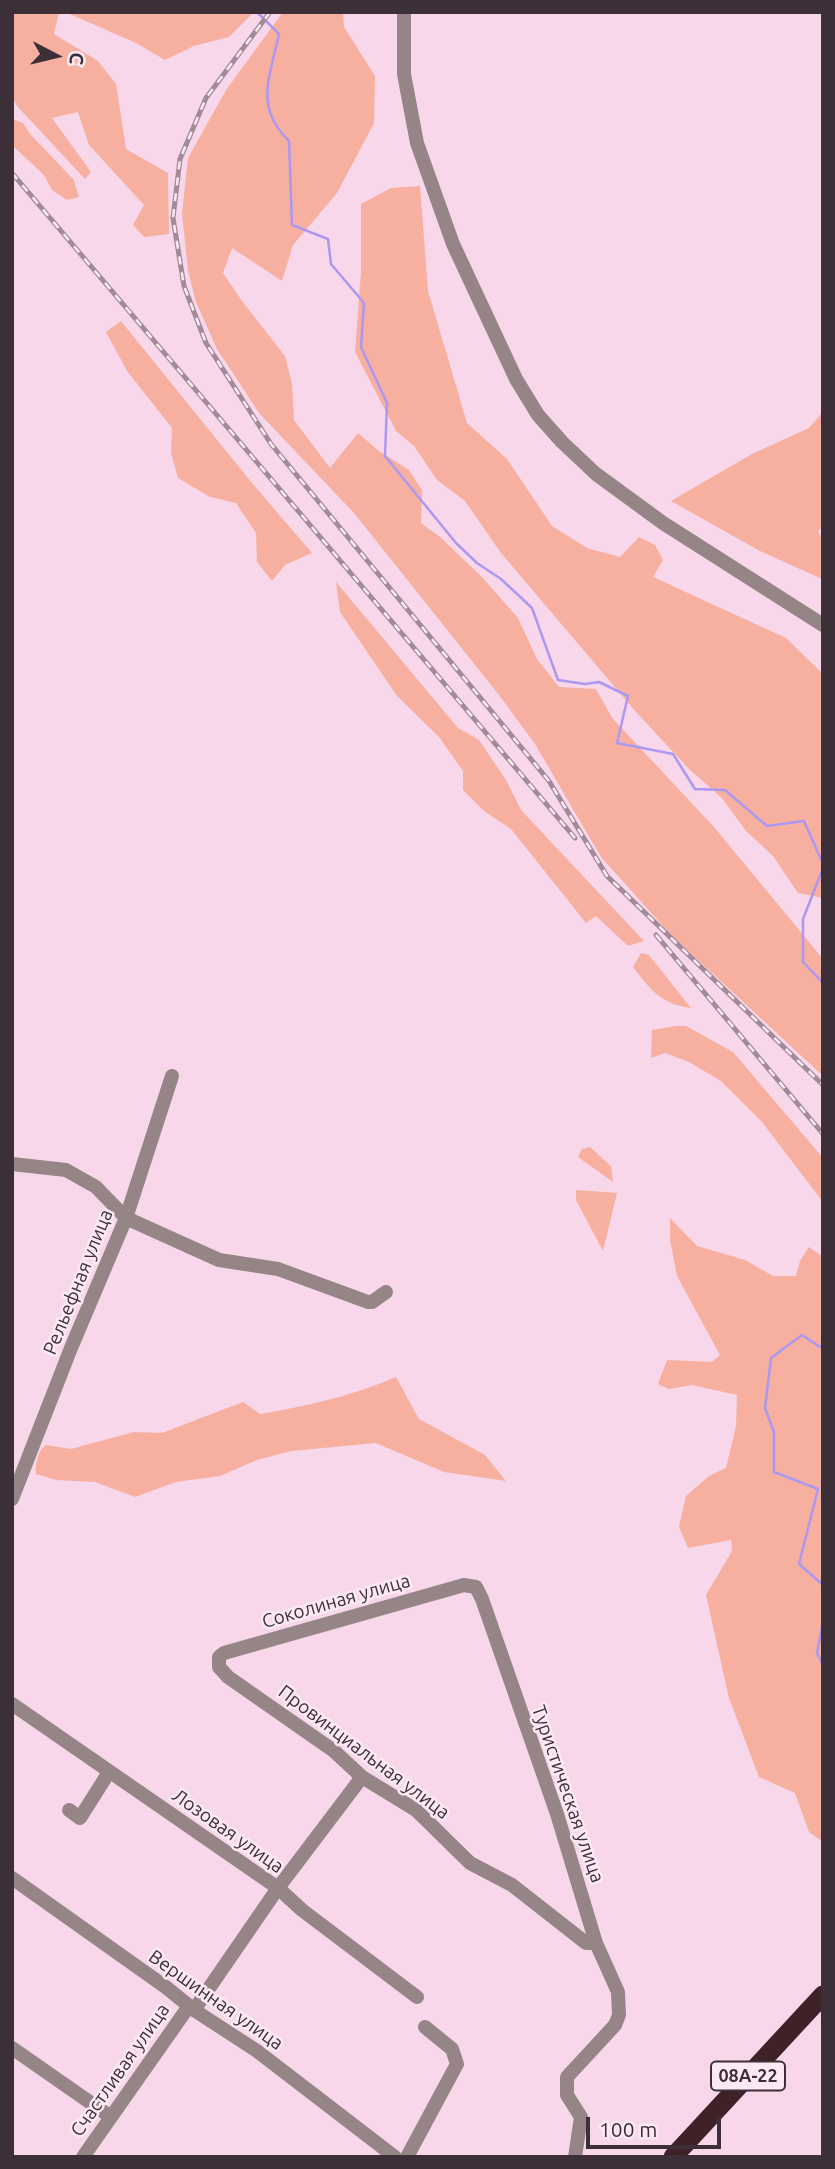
<!DOCTYPE html>
<meta charset="utf-8">
<style>
body{margin:0}
#map{position:relative;width:835px;height:2169px;overflow:hidden;background:#f8d7ea;font-family:Ubuntu,sans-serif}
canvas{display:block}
.frame{position:absolute;inset:0;border:14px solid #3c2f37;pointer-events:none}
.north{position:absolute;left:21px;top:21px;width:70px;height:70px;-webkit-text-stroke:5px #fde9f4;paint-order:stroke;rotate:97deg;font-size:19px;font-weight:700;line-height:28px;text-align:center;color:#3c2f37}
.north::after{content:'';display:block;margin:auto;width:24px;height:32px;background:#3c2f37;clip-path:polygon(50% 0,100% 100%,50% 72%,0 100%)}
.scale{position:absolute;left:586px;top:2117px;width:135px;height:32px;box-sizing:border-box;border:4px solid #3c2f37;border-top:0;padding-left:9px;font-size:21px;line-height:24px;white-space:nowrap;color:#3c2f37;-webkit-text-stroke:5px #fde9f4;paint-order:stroke}
</style>
<div id="map">
<canvas width="835" height="2169"></canvas>
<div class="frame"></div>
<div class="north">С</div>
<div class="scale">100 m</div>
</div>
<script>
const ctx = document.querySelector('canvas').getContext('2d');
ctx.lineJoin = 'round';
function fillPath(path, color) { ctx.fillStyle = color; ctx.fill(path, 'evenodd'); }
function strokePath(path, color, width, dash) { ctx.strokeStyle = color; ctx.lineWidth = width; ctx.lineCap = dash ? 'butt' : 'round'; ctx.setLineDash(dash || []); ctx.stroke(path); }
function drawText(font, color, halo, rows, align = 'center') {
  ctx.font = font + ' Ubuntu,sans-serif'; ctx.lineWidth = 5; ctx.setLineDash([]); ctx.textBaseline = 'middle'; ctx.strokeStyle = halo; ctx.fillStyle = color; for (const [text, x, y, turn = 0] of rows) {
    ctx.save(); ctx.translate(x, y); ctx.rotate((+turn || 0) * Math.PI / 180); ctx.textAlign = isNaN(turn) ? turn : align; if (halo) ctx.strokeText(text, 0, 0); ctx.fillText(text, 0, 0); ctx.restore();
  }
}
fillPath(new Path2D(`
 M12,12H59L54,34L98,61L116,84L126,149L168,173L169,234L144,237L133,225L144,205L89,145L78,112L52,118L91,172L85,179L17,106L12,97Z
 M65,12H254L229,37L194,46L165,60L136,43Z
 M283,12H343L344,27L375,76L374,123L337,193L293,245L282,281L232,248L223,273L242,301L285,356L292,384L294,420L330,468L358,433L379,451L409,470L422,490L421,523L440,537L482,577L518,618L537,659L559,687L596,689L613,719L714,827L823,959V1076L671,935L601,857L535,744L499,695L354,513L259,413L217,349L196,302L188,271L182,213L188,158L226,90Z
 M12,119L23,123L30,134L74,180L79,197L67,200L52,190L44,175L12,145Z
 M420,186L428,291L467,423L507,459L552,526L587,548L620,557L639,537L655,545L663,560L653,577L786,638L823,674V898L798,893L773,856L746,831L722,798L689,769L636,712L501,553L465,501L437,480L414,446L396,431L355,352L361,272V204L391,188Z
 M121,321L252,483L312,553L285,565L272,581L257,562L256,533L236,503L210,497L178,478L171,453L172,428L127,371L106,332Z
 M823,412V526L818,531L823,540L822,579L760,551L671,501L752,454L809,428Z
 M336,582L458,728L479,740L506,780L521,810L644,941L628,946L596,916L586,923L511,829L484,811L463,790V771L439,737L397,696L340,612Z
 M641,953L649,955L691,1008C661,1004 651,990 633,967Z
 M676,1026H686L733,1052L823,1158V1202L762,1122L721,1081L689,1062L665,1053L651,1058L652,1030Z
 M590,1147L611,1166L613,1182L578,1157L582,1149Z
 M576,1190L617,1193L603,1251L576,1200Z
 M670,1218L697,1246L745,1260L773,1276H796L800,1261L809,1247L823,1257V1842L809,1832L795,1793L759,1777L729,1698L706,1595L732,1551L731,1540L688,1548L679,1527L686,1496L709,1476L726,1468L736,1426L737,1395L692,1385L669,1389L658,1384L667,1360L712,1362L720,1355L677,1276L670,1240Z
 M396,1377L419,1419L485,1455L506,1481L444,1472L376,1443L291,1451L257,1460L220,1476L176,1482L135,1497L95,1482L56,1480L36,1474C35,1464 38,1450 46,1445L71,1449L134,1432L162,1433L243,1402L260,1414C307,1406 352,1396 396,1377Z`), '#f7afa0');
strokePath(new Path2D(`
 M257,12L279,34C270,77 254,107 289,141L292,225L328,239L331,264L364,303L361,347L387,403L385,456L456,543L477,563L501,579L532,608L558,680L585,684L599,682L628,696L617,743L673,754L695,789L725,790L767,826L804,821L823,864
 M823,868L803,919V962L823,983
 M823,1345L820,1347L802,1335L771,1358L765,1408L774,1432V1472L818,1489L799,1564L823,1585
 M823,1622L817,1653L823,1665`), '#ad98f1', 2.5);
strokePath(new Path2D(`
 M404,12V74L417,143L453,244L516,379L538,415L562,442L596,474L663,523L823,625
 M12,1164L66,1170L96,1187L126,1218L219,1260L278,1269L368,1302H372L386,1292
 M12,1499L71,1348L126,1218L172,1076
 M12,1704L278,1888L302,1910L417,1997
 M69,1810L80,1818L109,1772
 M12,1878L167,1988L194,2010L257,2051L395,2157
 M194,2010L278,1888L362,1777
 M12,2048L111,2117
 M83,2157L189,2006
 M407,2157L457,2064L452,2049L425,2027
 M575,2157L581,2117L567,2095V2077L615,2025L619,2015L618,1992L596,1943L557,1814L482,1599L476,1587L464,1585L224,1653L219,1657V1667L228,1677L334,1751L362,1777L416,1810L470,1863L512,1885L586,1943H596`), '#958587', 14);
strokePath(new Path2D(`
 M673,2157L823,1995`), '#3e2227', 19);
const rail = new Path2D(`
 M270,12L206,98L180,159L173,218L184,286L206,343L271,444L549,781L607,876L823,1085
 M12,173L575,838
 M656,935L823,1134`);
strokePath(rail, '#a28a98', 5);
strokePath(rail, '#fde9f4', 2.5, [8]);
for (const [x, y, w] of [
 [748,2076,74]
]) { const box = new Path2D(); box.roundRect(x - w / 2, y - 14.5, w, 29, 5); ctx.fillStyle = '#fde9f4'; ctx.fill(box); strokePath(box, '#3c2f37', 2); }
drawText('bold 18px', '#3c2f37', null, [
 ["08А-22",748,2076]
]);
drawText('19px', '#3c2f37', '#fde9f4', [
 ["Рельефная улица",78,1282,-68],
 ["Соколиная улица",336,1601,-16],
 ["Провинциальная улица",364,1752,37],
 ["Туристическая улица",568,1794,71],
 ["Лозовая улица",228,1831,35],
 ["Вершинная улица",216,2000,35],
 ["Счастливая улица",120,2070,-55]
]);
</script>
